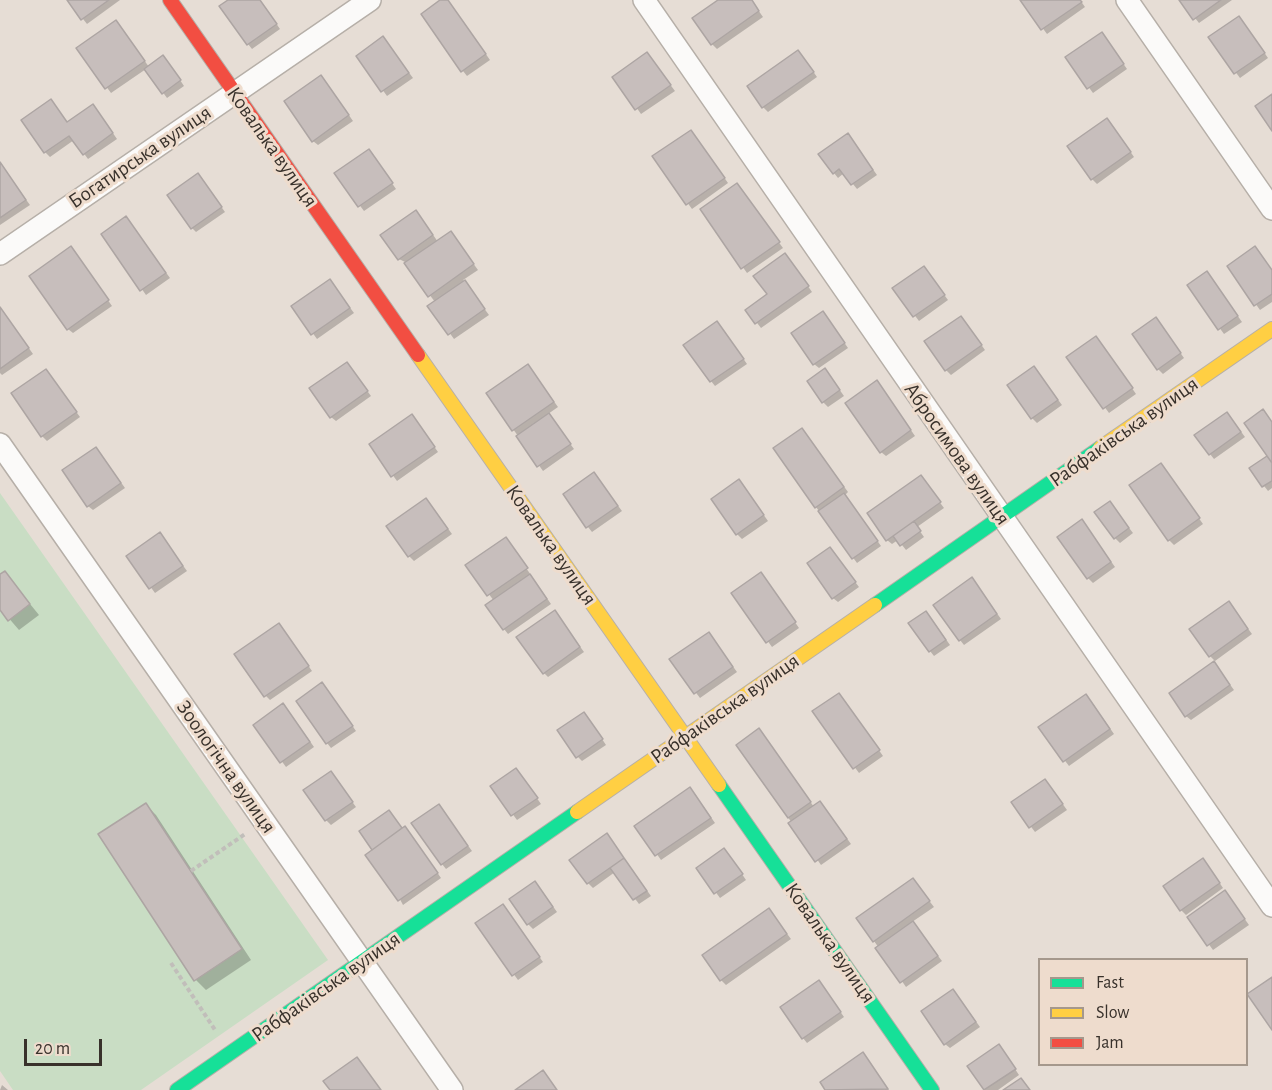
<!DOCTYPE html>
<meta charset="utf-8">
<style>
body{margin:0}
#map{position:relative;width:1272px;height:1090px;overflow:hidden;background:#e6ddd5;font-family:"Alegreya Sans",sans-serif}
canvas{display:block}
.legend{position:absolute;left:1038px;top:958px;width:210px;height:108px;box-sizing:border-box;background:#eedccd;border:2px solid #a5988c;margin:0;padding:8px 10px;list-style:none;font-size:18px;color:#38312b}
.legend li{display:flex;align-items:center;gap:12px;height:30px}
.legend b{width:30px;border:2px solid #a5988c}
.scale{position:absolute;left:24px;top:1039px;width:78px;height:27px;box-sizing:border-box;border:3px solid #38312b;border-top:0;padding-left:8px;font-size:18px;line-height:21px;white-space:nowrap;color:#38312b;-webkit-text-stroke:4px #eedccd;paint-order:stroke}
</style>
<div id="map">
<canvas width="1272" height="1090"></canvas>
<ul class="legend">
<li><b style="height:8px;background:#16e098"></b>Fast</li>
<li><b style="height:8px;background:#ffcf43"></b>Slow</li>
<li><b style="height:8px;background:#f24e42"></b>Jam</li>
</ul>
<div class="scale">20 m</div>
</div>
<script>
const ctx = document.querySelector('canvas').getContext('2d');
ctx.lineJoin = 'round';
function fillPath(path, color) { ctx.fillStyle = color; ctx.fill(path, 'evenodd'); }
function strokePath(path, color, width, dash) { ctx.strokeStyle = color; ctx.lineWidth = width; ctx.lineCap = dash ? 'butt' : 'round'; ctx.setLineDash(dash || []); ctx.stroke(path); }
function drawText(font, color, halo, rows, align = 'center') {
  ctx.font = font + ' "Alegreya Sans",sans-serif'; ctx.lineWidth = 6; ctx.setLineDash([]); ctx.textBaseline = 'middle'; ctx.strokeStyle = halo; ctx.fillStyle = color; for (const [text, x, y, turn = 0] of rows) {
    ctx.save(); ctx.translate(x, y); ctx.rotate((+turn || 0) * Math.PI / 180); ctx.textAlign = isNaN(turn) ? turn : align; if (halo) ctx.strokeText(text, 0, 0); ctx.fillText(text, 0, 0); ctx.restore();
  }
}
fillPath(new Path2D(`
 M0,493L328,960L141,1090H13L0,1071Z`), '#c9ddc4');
fillPath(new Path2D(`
 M68,0H120L87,24Z
 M230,0H260L280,29L252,49L248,44Z
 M443,0L450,3L490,60L467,76L463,71Z
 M721,0H751L763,17L717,49L712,44Z
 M1022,0H1080L1085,7L1047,34Z
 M1181,0H1232L1199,23Z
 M116,21L149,67L168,62L184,86L167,98L146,69L111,93L78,48Z
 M1243,22L1268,58L1240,78L1210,38Z
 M383,38L413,78L387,96L358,56Z
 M1106,39L1127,69L1093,93L1067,58Z
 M647,54L675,91L641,114L615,77Z
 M803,57L817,77L768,112L763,107Z
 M326,82L353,121L318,145L313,141Z
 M51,101L68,123L97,110L117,139L88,159L74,140L50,157L45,152Z
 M1112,125L1134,157L1097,184L1092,179Z
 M695,136L728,183L692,209L654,157Z
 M852,140L877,175L857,189L844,173L838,178L834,173Z
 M373,156L396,189L364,211L336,174Z
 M0,164L30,205L0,225Z
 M202,180L225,212L196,232L192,228Z
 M737,185L783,248L747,273L702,210Z
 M420,216L438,242L451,233L478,270L463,280L489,315L454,339L430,306L435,302L405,262L399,259Z
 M126,218L170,278L146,295L103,234Z
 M75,253L112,306L73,333L68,329Z
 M790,260L812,292L761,328L747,310L769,295Z
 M1229,267L1272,270V302L1260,310Z
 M924,268L948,300L919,321L894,288Z
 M1211,278L1242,322L1224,334L1189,286Z
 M334,286L354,313L317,339L293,306Z
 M0,307L33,354L2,375L0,373Z
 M827,318L848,348L819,368L814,364Z
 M965,322L985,350L951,375L946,370Z
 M1160,324L1184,358L1163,374L1158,369Z
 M722,328L747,364L715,386L711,381Z
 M1101,343L1136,394L1109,413L1068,357Z
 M347,364L371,396L336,421L331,417Z
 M1034,368L1062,405L1037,423L1032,418Z
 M46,371L80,417L47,441L42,436Z
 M532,371L558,407L548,414L574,449L543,471L488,394Z
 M829,375L844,396L828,407L823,402Z
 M881,387L915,436L886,456L881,452Z
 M1263,411L1272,422V488L1268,491L1251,469L1269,456Z
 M1231,418L1245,437L1214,459L1210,454Z
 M416,421L438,452L397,481L371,445Z
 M802,429L848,492L845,495L881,546L857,563L816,507Z
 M100,453L125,488L93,510L88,506Z
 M1161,465L1203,524L1174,545L1169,540Z
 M594,474L622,511L592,532L588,527Z
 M921,477L944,508L917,527L924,537L906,550L898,540L892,544L887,540Z
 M743,486L768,521L742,539L737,534Z
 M1110,503L1133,533L1120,543L1115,538Z
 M431,505L452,534L414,561L409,556Z
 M1086,526L1115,567L1093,583L1088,578Z
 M160,534L187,571L155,593L128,556Z
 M506,539L551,604L508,634L504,629L494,601L468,566Z
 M830,549L859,587L838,602L833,598Z
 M5,573L39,615L19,630L0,608V576Z
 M765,579L799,628L772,647L733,593Z
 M976,584L1001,619L964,645L960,640Z
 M1233,608L1252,634L1215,661L1210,656Z
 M555,612L584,652L548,677L544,673Z
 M931,618L950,645L934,656L930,651Z
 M283,629L312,671L270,700L266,696Z
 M713,639L737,672L700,698L671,660Z
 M1218,668L1234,690L1191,720L1186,716Z
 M327,689L356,731L331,748L327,743Z
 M843,699L883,756L859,773L814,712Z
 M1091,701L1114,734L1069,766L1040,728Z
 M288,710L314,747L286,767L255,725Z
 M588,718L606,745L582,761L578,757Z
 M759,730L814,807L825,808L851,844L821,865L738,745Z
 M520,774L541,804L517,820L492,786Z
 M335,778L356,807L331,825L326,820Z
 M1049,785L1067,810L1035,832L1013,803Z
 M695,794L715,823L661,860L637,826Z
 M146,805L156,815L251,960L206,990L196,980Z
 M443,811L472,851L446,869L442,864Z
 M393,816L403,830L410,833L441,878L403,905L374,850Z
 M607,835L651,896L639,904L615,872L593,888L588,883Z
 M729,855L746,880L720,898L698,868Z
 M1207,864L1223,888L1186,915L1181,910Z
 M913,880L934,907L912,922L942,961L906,987L874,941Z
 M540,888L557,912L533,929L528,924Z
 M1229,897L1249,925L1213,950L1189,917Z
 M769,910L791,939L726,985L721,980Z
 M507,911L543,962L518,980L477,924Z
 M823,987L844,1017L807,1043L803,1038Z
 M957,995L980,1027L950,1048L945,1044Z
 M1003,1051L1019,1075L998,1090H986L970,1066Z
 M867,1059L889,1090H827L822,1082Z
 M2,1085L8,1090H0Z`), '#0003');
const building = new Path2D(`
 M67,0H109L81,20Z
 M228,0H260L277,24L247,45L219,6Z
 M440,0H448L486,54L461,72L421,14Z
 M718,0H752L759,11L711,45L692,18Z
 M1020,0H1080L1082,2L1041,30Z
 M1179,0H1221L1193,20Z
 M1239,16L1265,53L1234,74L1208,37Z
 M116,20L145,61L105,89L76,48Z
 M1102,32L1124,64L1087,89L1065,57Z
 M383,36L409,73L381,92L356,56Z
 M798,50L814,72L762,108L747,86Z
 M647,52L671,85L635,110L612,77Z
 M163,55L181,80L162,94L144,69Z
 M321,75L349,115L312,142L284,101Z
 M1272,94V131L1255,106Z
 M51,99L67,122L93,104L113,133L83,155L69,136L44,153L21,120Z
 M1107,118L1131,152L1091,180L1067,146Z
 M691,130L725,178L686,205L652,156Z
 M848,133L873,170L851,185L839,169L833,174L818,154Z
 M369,149L393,183L358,207L334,173Z
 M0,162L26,200L0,218Z
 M198,173L222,207L191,229L167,195Z
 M737,183L780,242L741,269L700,209Z
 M416,210L433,235L398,260L380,235Z
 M126,216L166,273L140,291L101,234Z
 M451,231L474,264L428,297L404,263Z
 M71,246L109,300L67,330L29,276Z
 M1255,246L1272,270V294L1254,306L1227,266Z
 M785,253L809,286L755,324L745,310L767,294L753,276Z
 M924,266L945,295L913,317L892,288Z
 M1207,271L1238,316L1218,330L1187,285Z
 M330,279L350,308L311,335L291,306Z
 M465,280L485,309L448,335L427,306Z
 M0,307L29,348L0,369Z
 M823,311L845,343L813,365L791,333Z
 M961,316L982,345L945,371L924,341Z
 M1156,317L1181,353L1157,370L1132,334Z
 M717,321L744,359L710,382L683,345Z
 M1096,336L1133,388L1103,409L1066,357Z
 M347,362L368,391L330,418L309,388Z
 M528,364L554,402L512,431L486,393Z
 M1034,366L1058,400L1031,419L1007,385Z
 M825,368L840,390L822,403L807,381Z
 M46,369L77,412L41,437L11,393Z
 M877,380L911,430L880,453L845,403Z
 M1263,409L1272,422V463L1244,423Z
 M1227,412L1241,432L1209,455L1194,435Z
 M549,413L571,444L537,467L516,436Z
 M412,414L435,447L391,477L369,444Z
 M802,428L844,487L815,508L773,448Z
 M96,447L121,483L87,507L62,470Z
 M1267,456L1272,463V481L1262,487L1249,468Z
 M1161,463L1200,518L1168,541L1129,485Z
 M594,472L618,506L586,528L563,494Z
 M921,475L941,502L886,541L867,513Z
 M739,479L764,515L736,535L711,499Z
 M844,493L878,541L852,559L818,511Z
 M426,498L448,529L408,557L386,526Z
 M1110,501L1129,528L1114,539L1094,512Z
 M1082,519L1111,562L1087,579L1057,537Z
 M914,521L921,531L900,546L893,536Z
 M160,532L183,566L149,589L126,556Z
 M506,537L528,568L487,596L465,565Z
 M830,547L856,582L832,599L807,563Z
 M5,571L30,604L8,621L0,610V574Z
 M761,572L796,622L766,643L731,593Z
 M530,574L547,599L503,630L485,605Z
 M972,577L997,614L959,641L933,605Z
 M1229,601L1248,629L1209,657L1189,629Z
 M555,610L580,647L543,674L516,637Z
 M926,611L946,640L929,652L908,623Z
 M279,623L309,666L264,697L234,654Z
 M709,632L733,667L694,694L669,659Z
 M1214,661L1230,685L1185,717L1169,693Z
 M322,682L353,726L326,744L296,701Z
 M839,693L880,750L853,769L812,711Z
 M1086,694L1110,729L1063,762L1038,727Z
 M283,703L310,742L280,763L253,725Z
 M584,712L603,739L576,758L557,730Z
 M759,728L811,802L788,818L736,745Z
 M516,768L538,798L511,816L490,786Z
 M331,771L353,802L325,821L303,790Z
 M1045,779L1063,804L1029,828L1011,802Z
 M690,787L711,818L655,856L634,826Z
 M820,801L847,839L815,862L788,823Z
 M146,803L242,949L194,981L98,834Z
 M439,804L468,846L441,865L411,823Z
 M389,810L402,828L372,850L359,831Z
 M405,826L438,873L398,901L365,855Z
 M607,833L624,858L587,884L569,860Z
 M724,848L743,874L714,894L696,868Z
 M624,858L647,891L633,900L610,868Z
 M1203,858L1220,883L1180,911L1163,886Z
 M913,878L930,901L873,942L856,918Z
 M535,881L553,907L527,925L509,899Z
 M1225,890L1245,919L1207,946L1187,917Z
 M503,904L540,957L512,976L475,923Z
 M769,908L787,934L720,981L702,955Z
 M913,921L938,956L900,983L875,948Z
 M1272,977V1030L1247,994Z
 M819,980L841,1012L802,1039L780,1007Z
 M953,989L976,1022L944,1045L921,1011Z
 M999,1044L1016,1069L984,1090L967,1066Z
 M863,1052L888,1089L825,1090L820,1082Z
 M357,1057L381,1090H330L323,1081Z
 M543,1070L557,1090H515Z
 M1021,1078L1030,1090H1003Z`);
fillPath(building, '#c7bebc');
strokePath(building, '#ada5a3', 1.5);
const street = new Path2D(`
 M644,0L1272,906
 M1127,0L1272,209
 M0,254L370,0
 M0,444L452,1090`);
const fast = new Path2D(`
 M875,605L1100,448
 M719,785L932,1090
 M177,1090L577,812`);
const slow = new Path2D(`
 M418,355L719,785
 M1100,448L1272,329
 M577,812L875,605`);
const jam = new Path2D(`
 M170,0L418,355`);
strokePath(street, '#b6afa8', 24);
strokePath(fast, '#b6afa8', 16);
strokePath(slow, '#b6afa8', 16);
strokePath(jam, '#b6afa8', 16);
strokePath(new Path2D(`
 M191,871L245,834
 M171,963L215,1030`), '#c1beba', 4, [4.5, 3]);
strokePath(street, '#fbfaf9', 21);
strokePath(fast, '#16e098', 14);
strokePath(slow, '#ffcf43', 14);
strokePath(jam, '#f24e42', 14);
drawText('21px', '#38312b', '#eedccd', [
 ["Ковалька вулиця",272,147,55],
 ["Богатирська вулиця",140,157,-34],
 ["Рабфаківська вулиця",1124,432,-35],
 ["Абросимова вулиця",957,454,55],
 ["Ковалька вулиця",551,545,55],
 ["Рабфаківська вулиця",725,709,-35],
 ["Зоологічна вулиця",226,767,55],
 ["Ковалька вулиця",830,943,55],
 ["Рабфаківська вулиця",326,987,-35]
]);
</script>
